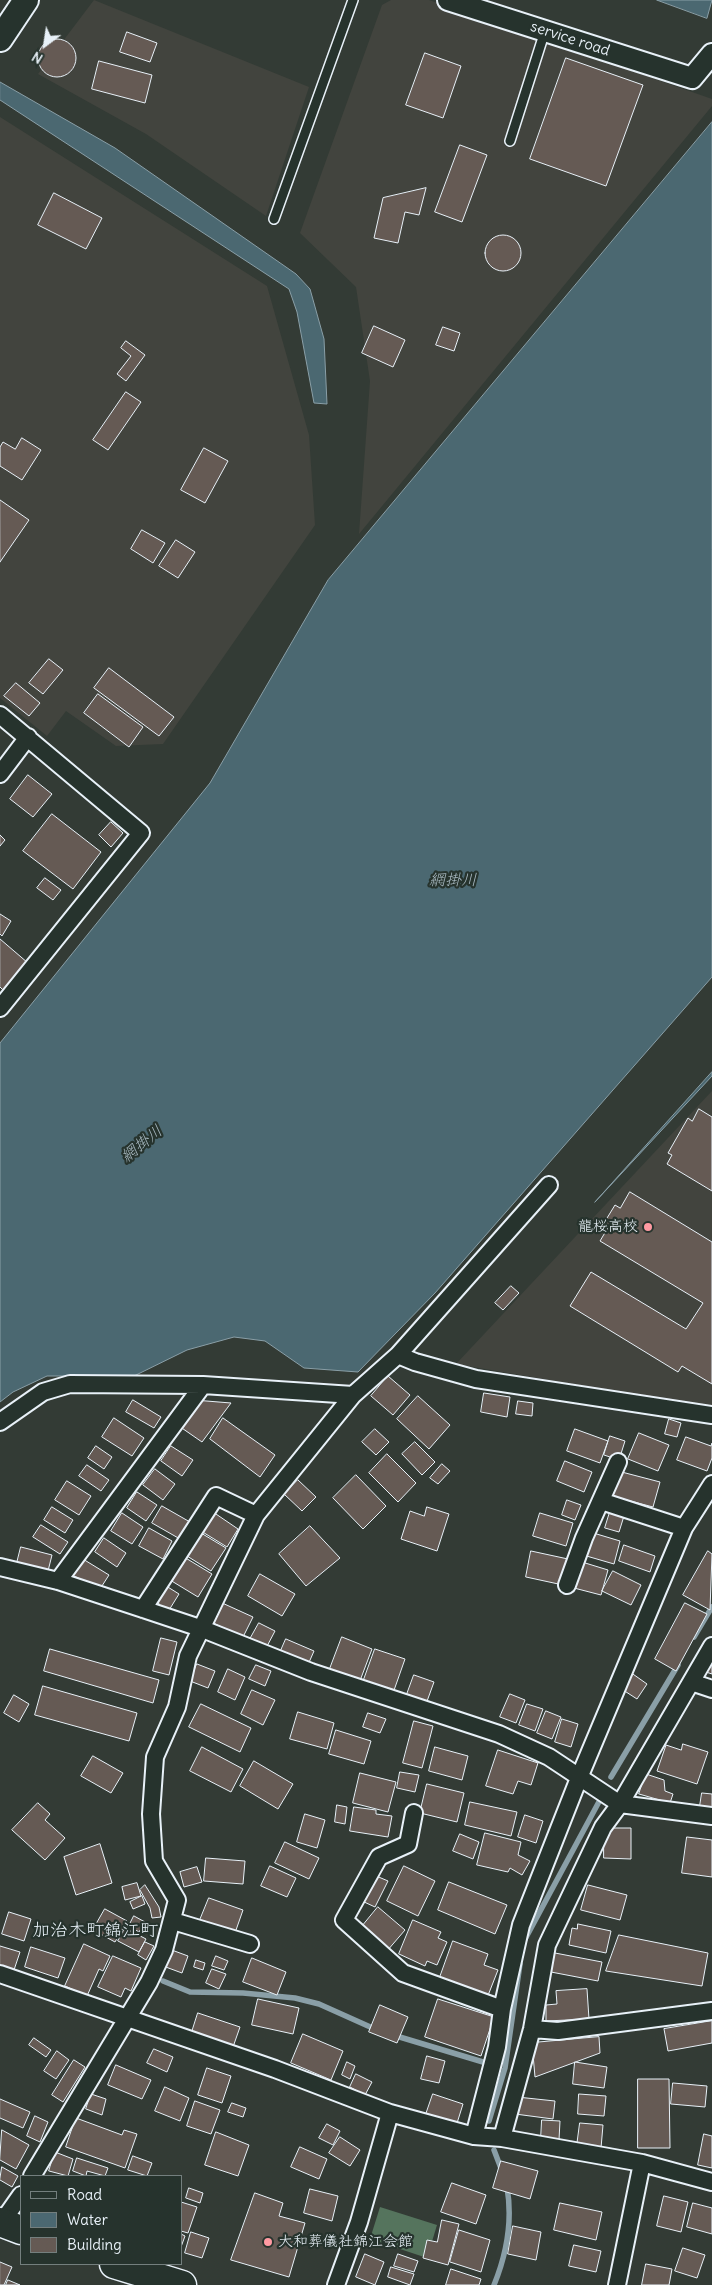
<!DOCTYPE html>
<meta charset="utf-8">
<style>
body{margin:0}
#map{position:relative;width:712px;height:2285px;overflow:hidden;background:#333b35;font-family:Delius,sans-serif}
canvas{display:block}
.legend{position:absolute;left:20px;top:2175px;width:162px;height:90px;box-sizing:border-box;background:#26332d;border:1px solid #747f7e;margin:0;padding:6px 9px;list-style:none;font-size:15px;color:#e8f1f8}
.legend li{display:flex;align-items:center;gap:10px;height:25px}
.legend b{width:25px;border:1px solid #747f7e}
.north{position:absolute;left:20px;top:20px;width:50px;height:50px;-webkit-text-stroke:4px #26332d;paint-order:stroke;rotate:211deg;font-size:14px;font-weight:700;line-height:20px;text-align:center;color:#e8f1f8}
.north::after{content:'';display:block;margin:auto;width:18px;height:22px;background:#e8f1f8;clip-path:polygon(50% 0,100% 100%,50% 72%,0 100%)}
</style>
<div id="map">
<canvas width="712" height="2285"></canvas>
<ul class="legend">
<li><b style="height:6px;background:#26332d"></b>Road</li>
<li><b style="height:14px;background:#4b6871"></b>Water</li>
<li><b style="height:14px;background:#655a54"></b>Building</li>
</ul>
<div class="north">N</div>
</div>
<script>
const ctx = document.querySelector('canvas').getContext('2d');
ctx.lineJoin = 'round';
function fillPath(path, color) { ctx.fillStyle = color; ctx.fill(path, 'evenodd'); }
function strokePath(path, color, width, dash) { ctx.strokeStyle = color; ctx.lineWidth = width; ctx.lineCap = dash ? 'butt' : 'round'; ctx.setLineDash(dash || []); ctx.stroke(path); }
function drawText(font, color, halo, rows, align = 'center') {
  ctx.font = font + ' Delius,"Klee One",sans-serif'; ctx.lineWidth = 4.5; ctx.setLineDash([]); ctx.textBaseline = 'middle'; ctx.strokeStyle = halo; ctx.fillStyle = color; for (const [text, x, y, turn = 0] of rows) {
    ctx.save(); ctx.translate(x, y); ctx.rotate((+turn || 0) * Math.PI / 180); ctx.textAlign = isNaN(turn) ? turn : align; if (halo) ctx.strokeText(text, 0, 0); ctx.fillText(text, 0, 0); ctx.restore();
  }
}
fillPath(new Path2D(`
 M94,0L309,87L266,216L146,134L38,74Z
 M391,0H429L712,99V106L359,534L370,381L356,287L300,233L382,5Z
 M0,117L267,286L309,435L315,525L163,744L116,746L66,711L47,736L0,698Z
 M712,1091V1408L456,1364Z`), '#42443e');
fillPath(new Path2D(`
 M380,2207L437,2225L427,2258L370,2239Z`), '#55745d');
const water = new Path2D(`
 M657,0H712L707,18Z
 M0,82L115,148L296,274L310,289L324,339L327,404L314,403L297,312L289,289L0,100Z
 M712,122V977L435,1293L358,1372L304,1368L265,1341L234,1337L187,1350L134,1376H47L13,1392L0,1402V1043L210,783L328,580Z
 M712,1072V1076L595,1202Z`);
fillPath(water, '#4b6871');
strokePath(water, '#8a9fa7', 1);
strokePath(new Path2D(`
 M694,1637L712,1607
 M611,1777L678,1665
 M523,1943L601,1798
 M163,1981L190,1992L243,1993L295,1998L319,2004L377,2030
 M393,2035L483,2062
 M489,2121L505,2068L520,1964
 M494,2150L502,2171
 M494,2285C507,2253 513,2222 507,2187`), '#8a9fa7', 5.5);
const building = new Path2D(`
 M127,32L157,43L150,62L120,52Z
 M38 58a19 19 0 1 1 38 0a19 19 0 1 1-38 0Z
 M425,53L461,66L443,118L406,105Z
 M566,58L643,85L606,186L530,159Z
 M99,61L152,75L145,103L92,89Z
 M460,145L487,155L462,222L435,212Z
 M426,188L419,215L405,212L398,243L374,238L383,198Z
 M54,193L102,218L86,249L38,225Z
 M485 253a18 18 0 1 1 36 0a18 18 0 1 1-36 0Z
 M374,326L405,340L393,367L362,353Z
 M443,327L460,333L454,351L436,345Z
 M126,341L145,355L126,381L117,374L131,356L121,348Z
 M126,392L141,402L108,450L93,440Z
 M22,438L41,450L22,480L0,466V447L3,442L15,449Z
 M204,448L228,461L205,503L181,490Z
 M0,500L29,520L0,562Z
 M142,530L165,543L153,563L131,549Z
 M176,540L195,552L178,578L159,566Z
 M49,659L63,670L43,694L29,683Z
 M109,668L174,717L159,736L94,688Z
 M16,683L40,703L29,716L4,696Z
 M98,694L143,727L129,747L84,713Z
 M28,775L52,794L33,817L10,799Z
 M52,814L101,852L73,889L23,851Z
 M111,822L123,833L111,847L99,835Z
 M0,835L5,840L0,846Z
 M45,878L61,890L53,900L37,888Z
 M0,914L11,921L2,936L0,934Z
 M0,939L28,963L4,991L0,987Z
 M699,1109L712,1117V1191L667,1164L672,1155L668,1153L688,1118L692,1121Z
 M630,1192L712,1242V1384L682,1366L678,1372L570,1306L591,1272L686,1329L703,1303L600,1241L609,1226L604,1223L615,1205L620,1208Z
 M511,1286L519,1293L503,1310L495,1303Z
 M388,1376L410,1395L393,1415L371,1396Z
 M484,1393L510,1397L507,1417L481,1412Z
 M418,1396L450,1425L429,1449L397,1419Z
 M133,1400L161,1417L154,1428L126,1412Z
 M194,1400L231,1403L202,1442L176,1424Z
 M518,1401L533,1403L532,1416L516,1414Z
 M114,1418L144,1438L132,1456L102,1437Z
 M223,1418L275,1455L260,1477L210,1439Z
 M669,1419L681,1423L677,1437L665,1434Z
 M375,1429L389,1442L376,1455L362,1442Z
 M575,1429L608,1441L600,1463L567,1451Z
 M639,1433L669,1445L658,1471L628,1459Z
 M610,1436L625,1441L619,1460L604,1455Z
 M686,1437L711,1446L712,1443V1458L707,1471L677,1460Z
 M415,1442L435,1462L422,1475L402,1454Z
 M96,1446L112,1457L104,1469L88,1458Z
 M171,1446L193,1460L182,1476L161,1461Z
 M387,1454L416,1483L398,1502L369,1473Z
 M565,1461L592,1472L584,1492L557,1481Z
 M442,1464L450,1471L438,1484L430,1478Z
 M87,1465L109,1480L101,1491L79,1476Z
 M155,1469L175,1484L163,1500L143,1485Z
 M614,1470L660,1482L653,1507L608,1495Z
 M356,1475L386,1506L363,1529L333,1498Z
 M298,1480L316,1497L302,1511L284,1494Z
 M67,1481L91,1496L79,1515L55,1500Z
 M137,1492L157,1505L146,1521L127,1508Z
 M567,1500L581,1505L575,1520L562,1515Z
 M162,1506L190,1522L180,1539L152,1523Z
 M52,1507L73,1520L65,1533L44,1520Z
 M427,1507L449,1514L437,1551L401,1539L410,1511L424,1516Z
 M213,1512L238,1529L227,1547L201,1531Z
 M610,1512L624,1516L619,1532L605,1528Z
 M122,1513L143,1527L132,1544L111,1531Z
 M540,1513L573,1523L566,1546L533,1536Z
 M41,1525L68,1542L60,1554L33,1537Z
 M310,1526L340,1558L306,1586L279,1554Z
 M149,1528L172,1541L163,1559L139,1546Z
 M590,1532L620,1541L614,1564L583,1555Z
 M201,1533L226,1548L211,1571L187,1556Z
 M104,1538L126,1553L117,1567L95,1552Z
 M624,1545L655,1556L650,1572L619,1561Z
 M21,1547L52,1555L48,1571L17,1563Z
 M531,1551L568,1559L563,1585L526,1577Z
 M708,1551L712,1554L710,1610L683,1595Z
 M78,1556L109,1575L100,1589L68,1573Z
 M184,1557L212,1574L198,1597L170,1580Z
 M582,1562L608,1570L601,1595L574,1588Z
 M613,1571L641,1585L631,1605L602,1591Z
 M260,1574L295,1594L282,1616L248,1596Z
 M163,1584L179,1594L166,1615L156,1608L159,1603L153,1600Z
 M220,1602L253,1617L243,1637L211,1622Z
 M685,1603L707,1614L676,1671L655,1659Z
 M259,1623L275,1631L265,1650L249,1641Z
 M342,1637L372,1649L358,1686L328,1674Z
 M161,1638L177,1642L169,1675L153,1671Z
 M286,1639L314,1651L307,1667L279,1655Z
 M50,1649L159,1680L153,1703L44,1671Z
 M375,1649L405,1659L392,1696L362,1685Z
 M712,1652V1674L706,1672Z
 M197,1664L215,1671L208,1688L190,1681Z
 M256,1665L271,1671L265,1686L249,1679Z
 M228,1669L245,1677L235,1700L218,1692Z
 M630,1672L647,1684L637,1699L620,1688Z
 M414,1675L434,1682L426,1704L406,1697Z
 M43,1686L137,1713L129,1741L35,1715Z
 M252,1690L275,1700L263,1725L241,1714Z
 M510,1694L525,1700L516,1723L500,1717Z
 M14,1695L29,1704L19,1722L4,1713Z
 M201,1704L251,1728L240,1752L189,1727Z
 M527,1704L543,1709L535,1731L519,1725Z
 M546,1711L561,1717L552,1739L537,1733Z
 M298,1712L334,1723L327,1749L290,1739Z
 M368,1713L386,1719L380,1733L363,1727Z
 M562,1719L578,1724L571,1747L555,1742Z
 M414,1721L433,1726L422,1768L403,1763Z
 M336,1730L371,1741L364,1764L329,1754Z
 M683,1744L708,1752L697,1784L657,1771L666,1745L681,1750Z
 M202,1747L243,1769L231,1792L190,1771Z
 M435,1747L468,1756L462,1780L429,1771Z
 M498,1750L538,1763L531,1785L518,1781L513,1794L486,1786Z
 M93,1756L123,1773L111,1793L81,1776Z
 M254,1761L293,1784L278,1809L240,1786Z
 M400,1772L419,1775L415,1792L397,1788Z
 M360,1773L396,1782L388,1812L353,1803Z
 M646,1774L664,1780L665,1791L673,1794L670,1803L639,1794Z
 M427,1784L464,1793L457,1822L420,1813Z
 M702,1793L712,1794V1808L700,1806Z
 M470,1802L517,1812L511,1836L465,1825Z
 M38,1803L50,1814L45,1820L65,1838L45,1860L12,1830Z
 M337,1805L347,1807L345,1824L335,1822Z
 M354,1807L376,1810V1814L392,1816L388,1837L350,1831Z
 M305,1814L325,1820L317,1848L297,1842Z
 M525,1815L543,1821L536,1843L518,1837Z
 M604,1828H631V1859L604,1858Z
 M485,1833L521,1842L518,1855L530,1861L522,1875L510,1868L508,1872L477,1865Z
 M460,1834L479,1842L473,1859L453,1851Z
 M687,1837L712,1840V1877L682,1873Z
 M285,1842L319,1858L309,1879L275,1863Z
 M100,1844L112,1883L76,1895L64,1857Z
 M206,1858L245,1861L243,1884L204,1881Z
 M270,1866L296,1878L287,1897L261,1886Z
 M404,1866L435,1881L418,1916L387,1901Z
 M197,1867L202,1882L184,1887L180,1872Z
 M374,1875L388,1881L375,1907L362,1901Z
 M449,1882L507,1905L495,1934L438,1910Z
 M137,1883L141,1896L125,1900L122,1887Z
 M145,1885L159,1907L161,1917L152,1918L150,1908L140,1890Z
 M588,1885L627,1895L620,1920L581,1910Z
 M142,1896L145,1904L133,1909L130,1902Z
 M209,1898L243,1910L235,1933L200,1920Z
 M378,1907L405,1930L387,1951L360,1929Z
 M105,1909L127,1921L115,1942L93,1930Z
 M9,1912L31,1919L24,1941L2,1934Z
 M134,1916L145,1922L139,1932L129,1926Z
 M413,1920L441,1932L438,1938L447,1942L437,1965L427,1961L425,1966L399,1954Z
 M578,1924L611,1931L606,1953L569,1945L572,1928L577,1929Z
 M125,1928L146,1939L139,1952L118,1941Z
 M619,1935L708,1953L702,1986L606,1971Z
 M453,1941L488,1954L484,1965L498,1970L487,1998L439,1980Z
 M145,1942L154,1946L146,1960L138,1955Z
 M84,1944L110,1956L103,1971L99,1969L87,1996L65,1986Z
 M0,1946L20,1952L13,1973L0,1969Z
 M31,1947L65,1958L58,1978L25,1967Z
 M169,1949L188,1956L182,1973L163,1966Z
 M555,1953L602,1962L598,1981L551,1972Z
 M113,1956L141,1968L131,1991L125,1988L121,1997L98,1987Z
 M216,1956L228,1961L224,1970L212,1966Z
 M252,1958L286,1972L277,1995L243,1982Z
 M196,1960L205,1963L203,1970L194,1967Z
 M212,1969L226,1974L219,1989L206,1983Z
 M587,1989L589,2019L546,2021V2005L557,2004L556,1991Z
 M258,1999L299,2008L293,2034L252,2025Z
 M438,1999L494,2017L481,2056L425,2037Z
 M380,2005L408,2017L397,2043L369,2032Z
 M198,2013L240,2027L233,2047L192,2032Z
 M712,2021V2043L668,2051L664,2029Z
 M303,2034L343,2051L331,2080L291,2063Z
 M599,2037L600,2053L535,2077L532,2043Z
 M34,2038L51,2050L46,2057L29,2045Z
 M154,2049L173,2057L167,2072L147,2063Z
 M57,2051L69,2060L56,2079L44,2071Z
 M427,2056L445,2061L439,2083L421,2079Z
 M74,2060L85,2067L63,2102L52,2095Z
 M347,2062L355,2066L350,2079L342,2075Z
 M575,2062L607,2067L604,2088L573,2084Z
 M116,2065L151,2080L142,2099L108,2085Z
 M207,2068L231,2076L222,2103L198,2095Z
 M356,2074L372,2082L365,2095L350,2087Z
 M638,2079H669L670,2148H638Z
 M673,2083L707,2086L705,2107L671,2104Z
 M165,2087L189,2098L180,2121L155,2111Z
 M91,2094L106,2099L102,2115L86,2109Z
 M433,2094L463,2104L453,2136L422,2126Z
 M579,2094L606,2096L604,2116L578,2114Z
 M517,2097L555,2101L553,2119L515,2114Z
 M0,2099L30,2112L23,2128L0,2118Z
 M195,2101L220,2110L211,2134L187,2126Z
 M232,2103L246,2108L243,2117L228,2112Z
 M35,2116L48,2122L40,2142L27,2136Z
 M76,2118L122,2135L124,2130L137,2134L125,2168L66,2147Z
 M542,2120L560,2121L559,2140L541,2139Z
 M580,2123L603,2125L601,2148L577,2146Z
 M327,2124L340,2131L333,2145L319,2138Z
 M2,2130L29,2145L16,2169L0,2160Z
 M216,2132L249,2145L238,2176L205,2165Z
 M704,2134L712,2136V2168L698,2165Z
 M340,2137L360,2150L350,2166L329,2153Z
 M300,2147L327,2159L319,2179L291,2167Z
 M55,2152L73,2159L68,2176L49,2171Z
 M133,2156L152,2163L147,2176L128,2170Z
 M77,2158L108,2168L105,2176L87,2171L86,2176L73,2171Z
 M501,2161L538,2171L530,2199L493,2188Z
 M2,2167L18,2176L12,2187L0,2180Z
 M452,2183L486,2195L476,2224L441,2212Z
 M189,2188L203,2193L200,2203L186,2198Z
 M310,2189L338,2196L332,2221L304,2213Z
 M255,2193L283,2203L279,2216L305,2223L289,2277L231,2260Z
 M664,2196L688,2202L681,2232L657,2226Z
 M181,2202L197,2207L188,2233L181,2231Z
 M560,2203L602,2212L596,2240L554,2230Z
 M693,2203L712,2208V2234L687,2227Z
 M442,2220L459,2224L448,2265L423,2258L427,2240L437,2242Z
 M513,2226L541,2232L536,2260L508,2254Z
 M459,2230L490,2240L481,2272L450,2262Z
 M191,2232L209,2238L202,2258L185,2253Z
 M181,2234L185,2236L181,2247Z
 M574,2245L601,2251L596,2272L569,2266Z
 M683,2248L705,2255L697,2278L675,2271Z
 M365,2254L384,2262L375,2285L356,2277Z
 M398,2254L418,2261L414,2272L394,2266Z
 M0,2262L12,2267L4,2285H0Z
 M646,2264L672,2269L669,2285H642Z
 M391,2267L414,2274L410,2285L388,2277Z
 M451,2269L481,2279L479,2285H446Z
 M8,2280L20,2285H6Z`);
fillPath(building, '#655a54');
strokePath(building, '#e8f1f8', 1);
const service = new Path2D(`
 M510,141L545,31
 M274,219L353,0`);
const minor = new Path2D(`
 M0,715L141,833L0,1008
 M0,774L28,737
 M398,1355L415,1362L476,1379L712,1415
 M0,1422L43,1392L70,1384L203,1385L353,1395
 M601,1501L684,1528
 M0,1567L58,1581L143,1609L200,1628L311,1672L499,1734L549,1757L620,1804L712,1816
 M58,1581L203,1385
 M567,1585L584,1538L618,1462
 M143,1609L216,1496L256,1515
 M691,1682L712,1689
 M414,1813L408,1844L379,1857L344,1920L403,1973L502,2009
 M173,1921L250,1944
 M0,1974L275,2069L390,2113L474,2136L502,2138L642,2163L712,2182
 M532,2029L558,2031L712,2011
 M474,2136L497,2047L502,2009L521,1925L581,1773L684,1528L712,1484
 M502,2138L532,2029L547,1945L603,1827L620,1804L712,1646
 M32,2176L149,1982L164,1950L177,1900L154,1861L151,1814L155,1757L177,1707L188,1656L256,1515L353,1395L398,1355L549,1185
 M2,2222L21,2195
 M336,2285L359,2222L390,2113
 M617,2285L642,2163`);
const tertiary = new Path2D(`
 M448,0L692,78L712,54`);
const secondary = new Path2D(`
 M0,39L26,0`);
const trunk = new Path2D(`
 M0,2222L21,2230
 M114,2264L182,2285`);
strokePath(service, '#e8f1f8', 12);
strokePath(minor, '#e8f1f8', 20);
strokePath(tertiary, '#e8f1f8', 24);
strokePath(secondary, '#e8f1f8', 28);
strokePath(trunk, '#e8f1f8', 31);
strokePath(service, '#26332d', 9);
strokePath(minor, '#26332d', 16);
strokePath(tertiary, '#26332d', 20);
strokePath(secondary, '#26332d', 24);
strokePath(trunk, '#26332d', 28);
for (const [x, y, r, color] of [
 [648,1227,5,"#ff9aa2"],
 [268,2242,5,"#ff9aa2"]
]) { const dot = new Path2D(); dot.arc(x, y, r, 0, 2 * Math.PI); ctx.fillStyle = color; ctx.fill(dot); strokePath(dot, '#26332d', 2); }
drawText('15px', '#e8f1f8', '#26332d', [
 ["service road",570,39,18]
]);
drawText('15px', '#e8f1f8', '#26332d', [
 ["龍桜高校",638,1227],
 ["大和葬儀社錦江会館",278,2242,"left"]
], 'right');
drawText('italic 16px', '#a9bac2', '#26332d', [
 ["網掛川",453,880],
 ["網掛川",142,1144,-39]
]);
drawText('18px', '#e8f1f8', '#26332d', [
 ["加治木町錦江町",95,1931]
]);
</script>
